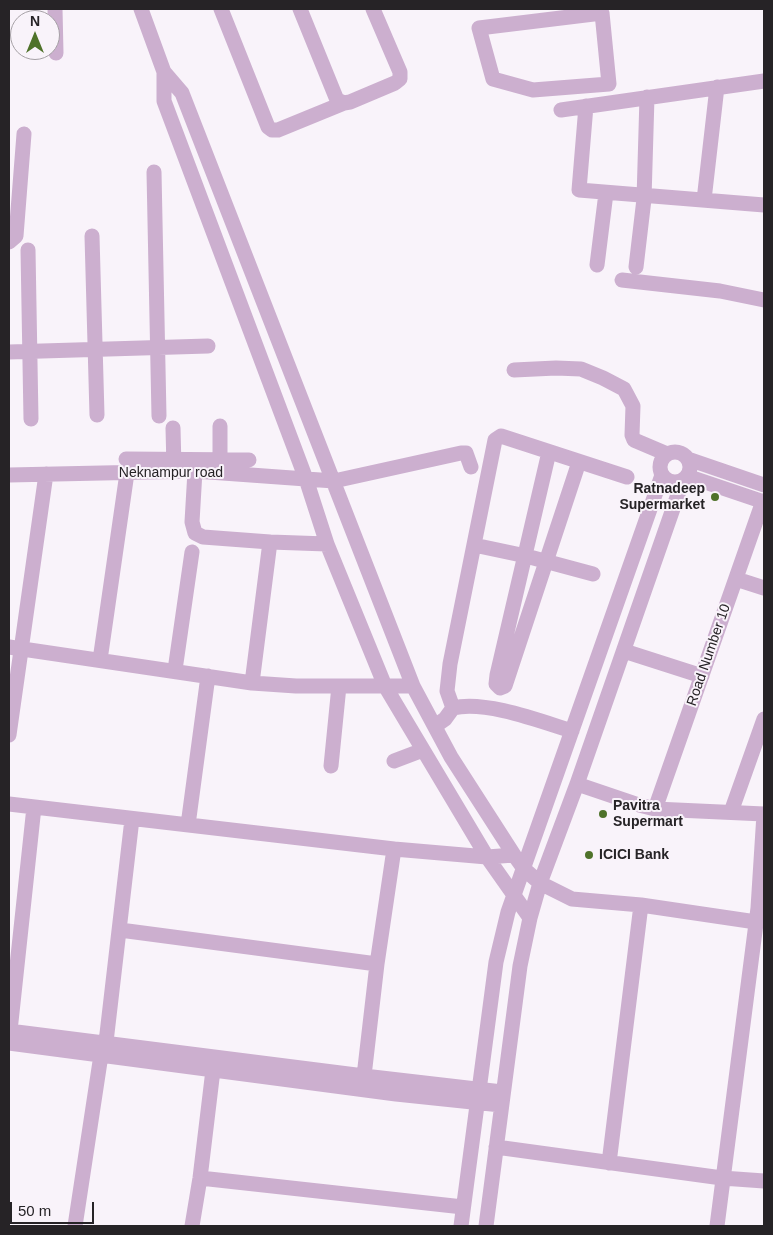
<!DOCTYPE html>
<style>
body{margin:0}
#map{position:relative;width:773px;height:1235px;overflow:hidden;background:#f9f3fa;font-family:Helvetica,sans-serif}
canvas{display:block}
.frame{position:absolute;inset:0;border:10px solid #262326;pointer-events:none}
.north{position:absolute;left:10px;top:10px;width:50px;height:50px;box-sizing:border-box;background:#f9f3fa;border:1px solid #a5a0a5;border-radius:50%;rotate:0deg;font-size:14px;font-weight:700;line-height:20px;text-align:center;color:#262326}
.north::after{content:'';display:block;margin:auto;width:18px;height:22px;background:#4f722a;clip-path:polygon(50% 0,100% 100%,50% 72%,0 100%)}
.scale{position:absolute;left:10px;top:1202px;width:84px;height:22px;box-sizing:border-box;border:2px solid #262326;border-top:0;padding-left:6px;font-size:15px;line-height:18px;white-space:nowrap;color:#262326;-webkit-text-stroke:4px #f9f3fa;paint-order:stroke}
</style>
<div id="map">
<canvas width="773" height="1235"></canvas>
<div class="frame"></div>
<div class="north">N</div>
<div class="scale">50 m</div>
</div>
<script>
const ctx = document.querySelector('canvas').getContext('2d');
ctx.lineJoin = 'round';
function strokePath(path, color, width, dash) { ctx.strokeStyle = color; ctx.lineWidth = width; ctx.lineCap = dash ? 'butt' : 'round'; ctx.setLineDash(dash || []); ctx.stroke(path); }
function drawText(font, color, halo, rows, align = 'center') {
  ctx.font = font + ' Helvetica,sans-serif'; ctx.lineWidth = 4; ctx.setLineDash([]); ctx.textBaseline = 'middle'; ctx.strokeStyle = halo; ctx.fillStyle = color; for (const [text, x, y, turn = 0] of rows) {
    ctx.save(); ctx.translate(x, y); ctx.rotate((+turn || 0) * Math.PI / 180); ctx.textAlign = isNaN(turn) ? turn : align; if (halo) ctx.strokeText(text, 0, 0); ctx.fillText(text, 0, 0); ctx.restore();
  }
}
strokePath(new Path2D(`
 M55,9L56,53
 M141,9L164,72L182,93L413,686L451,757L514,855L524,869L540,883L572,899L641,905L756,922
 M221,9L268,127L272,130H278L344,103
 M300,9L337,100L344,103L350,102L395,83L400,79V72L373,9
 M602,13L609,84L533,90L493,79L479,28Z
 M164,72V101L306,479L327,544L385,686L487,857L530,918
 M586,106L579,190L764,205
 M561,110L764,81
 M154,172L159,416
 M704,200L717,87
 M92,236L97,415
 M9,242L16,236L24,134
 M28,250L31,419
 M597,265L606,193
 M636,267L644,199L647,97
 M622,280L720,291L764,300
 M9,352L208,346
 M514,370L556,368L581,369L603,378L624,389L633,406L632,435L634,440L667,454
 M173,428L174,468
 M660 467a15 15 0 1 1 30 0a15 15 0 1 1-30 0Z
 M549,452L497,675L496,684L500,688L505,686L579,462
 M126,459L249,460
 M688,459L764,485
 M220,468V426
 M195,471L192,522L195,533L203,537L270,542
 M9,475L195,471L334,481L461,453H466L471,467
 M687,476L764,502
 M474,545L526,556L593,574
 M736,579L764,588
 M9,647L252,683L296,686H413
 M624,651L702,676
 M100,660L127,473
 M175,670L192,552
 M252,683L270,542L327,544
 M453,708C485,700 540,721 572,731
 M435,726L445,719L453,708L447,691L450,664L495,440L501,436L627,477
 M9,735L46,474
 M394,761L423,750
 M331,766L339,686
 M577,784L639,805L655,809L764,814
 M9,804L394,849L487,857L514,855
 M655,809L763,501
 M731,812L764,719
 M188,825L208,676
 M758,908L764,814
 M120,930L377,964
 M9,1031L364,1076L502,1092
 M10,1031L34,807
 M9,1043L396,1094L501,1105
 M364,1076L377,964L394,849
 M496,1147L722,1178L764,1181
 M609,1163L641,905
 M200,1178L463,1207
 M75,1226L101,1055L106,1042L132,819
 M192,1226L200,1178L213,1070
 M461,1226L496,962L508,912L662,475
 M486,1226L520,966L530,918L540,883L577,784L683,480
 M717,1226L758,908H764`), '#ccafcf', 15);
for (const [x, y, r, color] of [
 [715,497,5,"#4f722a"],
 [603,814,5,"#4f722a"],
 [589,855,5,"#4f722a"]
]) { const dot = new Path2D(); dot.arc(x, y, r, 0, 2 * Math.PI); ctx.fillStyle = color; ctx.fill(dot); strokePath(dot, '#f9f3fa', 2); }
drawText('14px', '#262326', '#f9f3fa', [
 ["Neknampur road",171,473],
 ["Road Number 10",709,655,-71]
]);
drawText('bold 14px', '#262326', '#f9f3fa', [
 ["Ratnadeep",705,489,"right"],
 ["Supermarket",705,505,"right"],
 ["Pavitra",613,806],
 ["Supermart",613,822],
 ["ICICI Bank",599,855]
], 'left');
</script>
